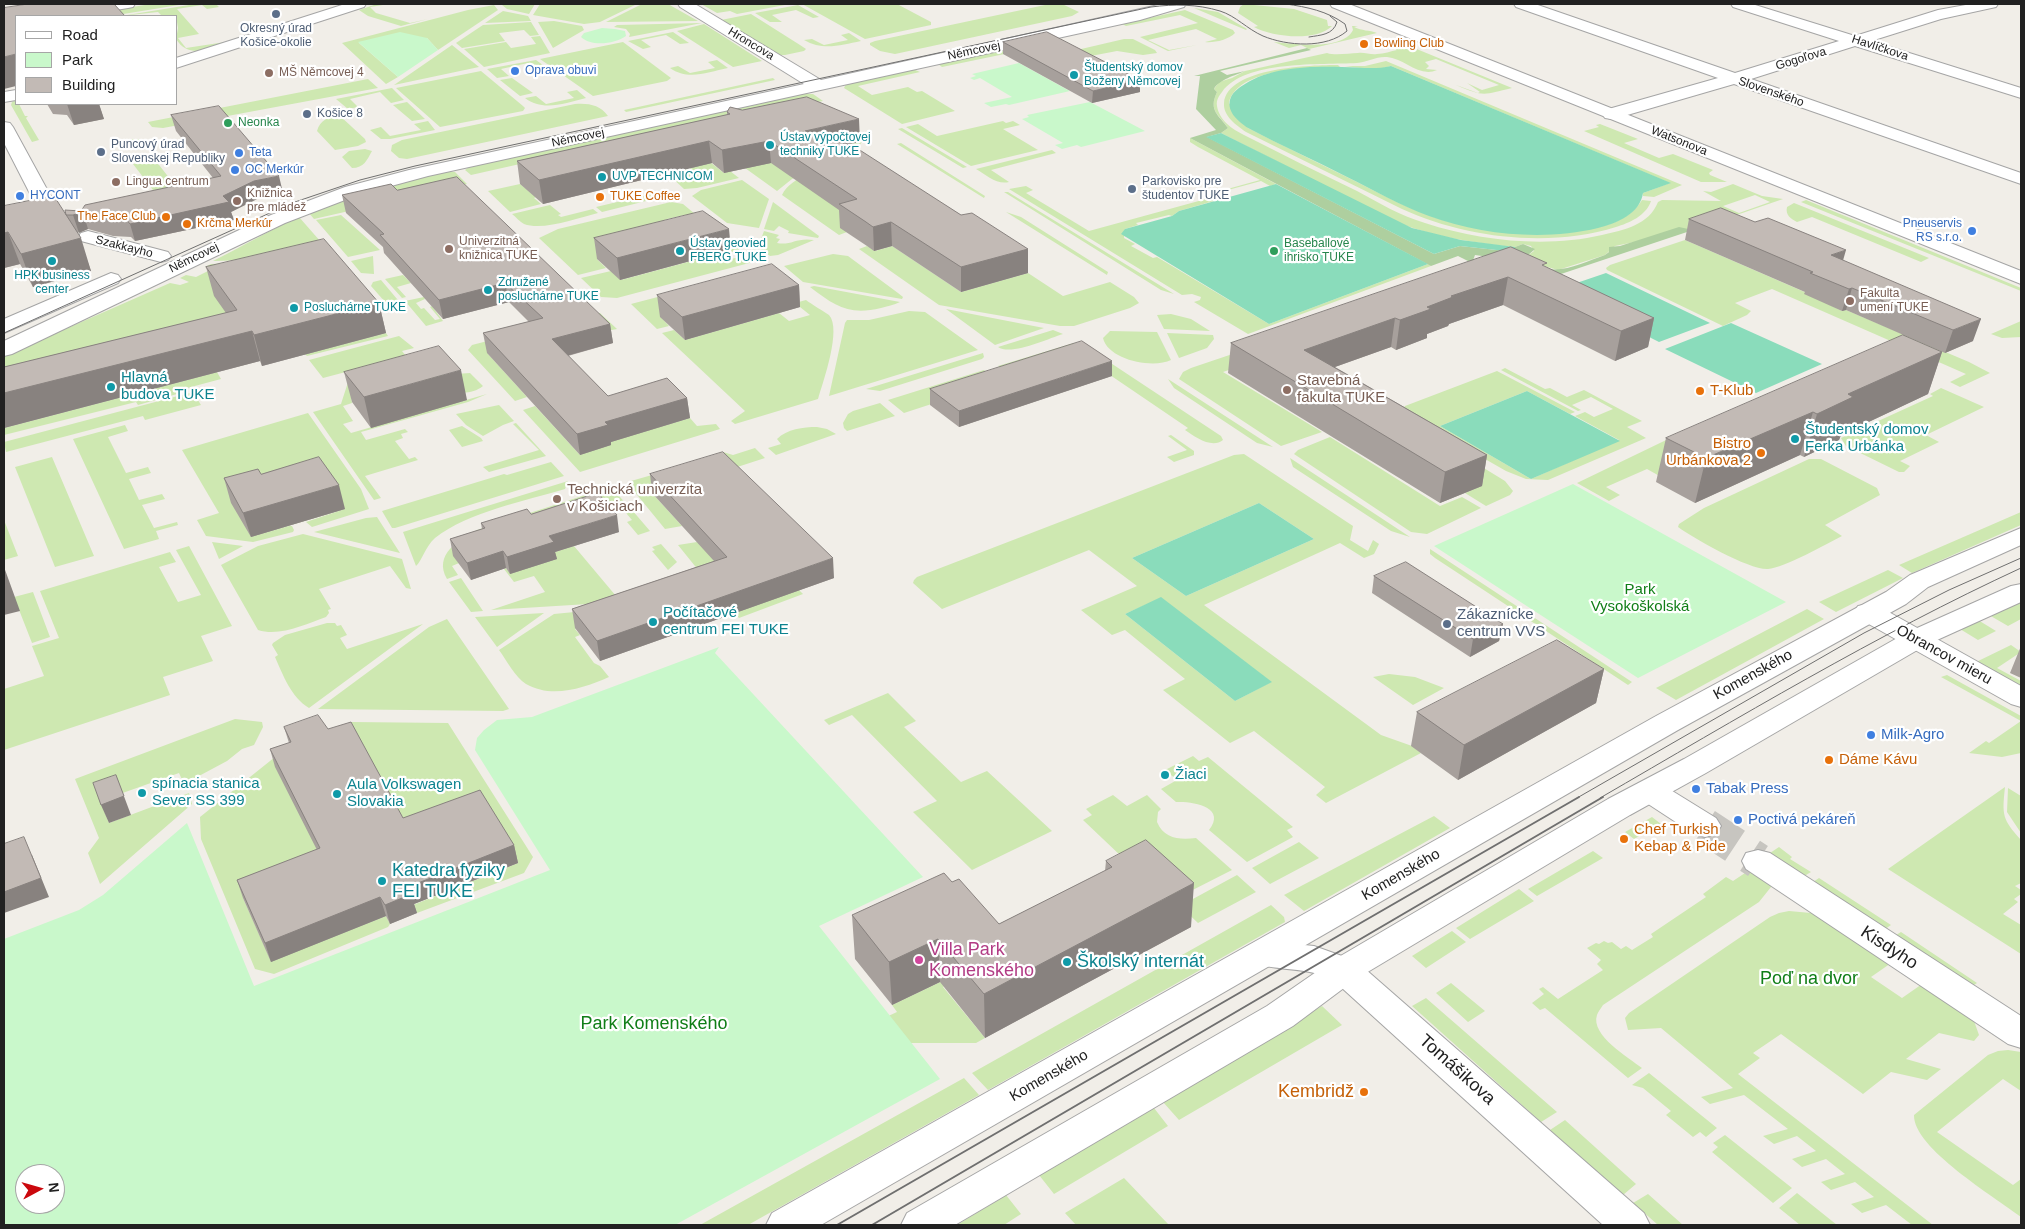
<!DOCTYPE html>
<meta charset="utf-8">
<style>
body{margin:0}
#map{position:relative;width:2025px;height:1229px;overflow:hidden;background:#f1eee8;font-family:Arial,sans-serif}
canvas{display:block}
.frame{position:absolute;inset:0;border:5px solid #212121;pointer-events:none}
.legend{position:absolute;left:15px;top:15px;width:162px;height:90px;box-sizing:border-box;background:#fff;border:1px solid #a6a6a6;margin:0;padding:6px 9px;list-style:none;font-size:15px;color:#212121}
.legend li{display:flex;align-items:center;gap:10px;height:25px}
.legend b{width:25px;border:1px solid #a6a6a6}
.north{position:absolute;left:15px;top:1164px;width:50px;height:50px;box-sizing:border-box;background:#fff;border:1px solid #a6a6a6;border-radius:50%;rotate:84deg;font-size:14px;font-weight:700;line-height:20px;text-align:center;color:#212121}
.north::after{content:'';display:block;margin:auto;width:18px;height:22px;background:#cb080d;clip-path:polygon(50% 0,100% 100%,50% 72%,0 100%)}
</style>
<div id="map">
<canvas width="2025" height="1229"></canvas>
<div class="frame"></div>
<ul class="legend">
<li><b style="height:6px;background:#fff"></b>Road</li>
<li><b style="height:14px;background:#c9f8cb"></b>Park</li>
<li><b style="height:14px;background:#c2bab5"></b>Building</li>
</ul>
<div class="north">N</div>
</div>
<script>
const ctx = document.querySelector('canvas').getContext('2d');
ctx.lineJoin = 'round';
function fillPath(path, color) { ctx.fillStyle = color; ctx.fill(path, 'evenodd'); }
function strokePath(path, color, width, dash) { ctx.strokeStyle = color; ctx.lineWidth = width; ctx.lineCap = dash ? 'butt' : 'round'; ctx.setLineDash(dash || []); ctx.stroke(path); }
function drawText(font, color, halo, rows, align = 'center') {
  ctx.font = font + ' Arial,sans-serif'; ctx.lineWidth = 4.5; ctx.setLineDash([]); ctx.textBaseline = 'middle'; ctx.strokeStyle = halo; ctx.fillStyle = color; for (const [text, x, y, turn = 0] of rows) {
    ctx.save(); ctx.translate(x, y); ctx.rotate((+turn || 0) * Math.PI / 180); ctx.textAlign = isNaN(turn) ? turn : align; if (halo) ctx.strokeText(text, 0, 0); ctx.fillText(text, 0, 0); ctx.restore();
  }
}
fillPath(new Path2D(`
 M151,4H185L111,16H76Z
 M195,4H216L219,7L207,9L202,5L177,9L199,34L178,38L186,48L232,41C212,47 190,61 176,39L178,28L176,16H162L158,12L121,16Z
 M377,4L383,5L370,7L376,13L410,23L428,19L401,26L368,16L359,10Z
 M503,4H535L529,14L507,9L502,5Z
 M540,4H637L600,22L584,24L533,15Z
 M642,4H668L698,21L606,22Z
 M701,4H790L737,14L730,11L717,13Z
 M802,4H897L931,22V25L865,39Z
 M1062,4L1079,12L1072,16L895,54L880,51L870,45V43L875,41L1045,5Z
 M1244,4L1294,9L1327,20L1328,26H1332C1316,42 1272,37 1254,27L1258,26L1238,13L1240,7Z
 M494,5L498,10L438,50L427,38L359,43L398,77L386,84L342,43L468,10Z
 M798,5L819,17L813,18L796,10L772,15L782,22H770L755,13Z
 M1194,8L1218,12L1247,29L1246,30Z
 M1185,10L1233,30L1235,33C1228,40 1214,43 1205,42L1217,39L1196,29L1148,40L1169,50L1197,45L1168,51L1140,37L1198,23L1180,15L1126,26L1122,24Z
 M503,11L528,16L531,21L485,23Z
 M751,14L800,45L806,49L804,51L785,55H777L721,20Z
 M554,21L582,26L584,30L553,48L538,22Z
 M531,22L539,35L530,36L524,30L499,33L505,41L462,48L456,43L483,25Z
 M702,23L629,37L630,34L626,29L614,27L617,25Z
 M704,24L762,61L733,67L677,31Z
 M1352,26H1358L1354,27C1362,31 1369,30 1377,33L1309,49L1301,45L1289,48L1274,42C1293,44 1343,51 1353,30Z
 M673,32L689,43L680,44L666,35L641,40L651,47L643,49L628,41Z
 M849,33L861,41C841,45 823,51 804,40L812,39L824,45L848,40L841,35Z
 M540,36L550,53L484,67L464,49L506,42L511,48L536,44L531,37Z
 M1124,39H1133L1155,50L1157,53L1143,55L1117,51L1075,59L1064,53Z
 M1397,41L1512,88C1483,95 1484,97 1456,85L1478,93L1480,92L1467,83L1482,90L1499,85L1436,59L1425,62L1429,66L1426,69L1437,70C1419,78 1404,58 1387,57C1377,56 1367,62 1357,63C1322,65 1244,60 1222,92C1219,96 1216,100 1217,106C1219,120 1232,129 1244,135C1282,154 1319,173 1357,191C1379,203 1401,216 1425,223C1480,241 1546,248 1602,235C1624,230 1649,225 1658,202L1662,200L1721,201L1703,191L1711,192L1733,184L1762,196L1783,199L1693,230L1615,246L1605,255L1558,270L1533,263L1527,256L1534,251L1531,246L1523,244L1515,247C1474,243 1435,237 1396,222L1221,133L1228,128C1219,114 1208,111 1217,92L1214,89L1219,82L1232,78L1245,71L1327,53C1336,56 1349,53 1358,53C1364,52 1371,55 1377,54C1384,54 1391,51 1397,50L1389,44ZM1755,195L1770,202L1739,213L1723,206Z
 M623,42L671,78L667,81L593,96L540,59Z
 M452,45L479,67L394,85Z
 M1008,48L1019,51L942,67L938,64Z
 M536,60L551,71L541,72L528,63L501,69L509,76L497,78L487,69Z
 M717,60L728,68C708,72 688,81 670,68L678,66L690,73L715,68L708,62Z
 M1386,61L1682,185L1654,197L1643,196V193L1670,183L1391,66L1376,70L1345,66H1365Z
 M1338,65L1340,67C1313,67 1236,68 1229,103L1248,128C1284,146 1320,164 1357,182C1391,199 1424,217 1462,225C1498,233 1531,233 1568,231C1593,230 1628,224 1642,200L1651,201C1646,216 1629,223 1616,227C1549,248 1465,238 1402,209L1246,132C1236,125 1223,116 1224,103C1227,67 1313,65 1338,65Z
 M913,69L920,72L858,86L872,95L908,87L917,92L922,91L955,111L902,124L844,88L846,84Z
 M481,71L523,106L525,108L523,111L440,127L396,88Z
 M512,78L533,93L520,96L500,80Z
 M773,78L775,80L626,112L624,110Z
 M368,79L378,88L163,128L152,127L148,122Z
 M392,88L404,100L391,103L380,92L350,99L358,107L348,109L336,99Z
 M577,90L586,98C565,103 543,112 525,98L536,96L546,104L574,98L567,92Z
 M798,94H813L823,101L600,146L471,175L465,170L470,166Z
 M16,100V104H19L25,116H28L26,118L39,140L32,142L11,105L12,102Z
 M407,102L425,119L412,121L393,105Z
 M575,104C589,103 600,105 608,116L407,159L399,158L391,151L392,145L402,140Z
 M339,115L365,139L366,142L358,146L335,150L317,131C320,120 328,117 339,115Z
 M428,121L435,130L390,139H381L370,130L381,127L390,136L421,130L414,124Z
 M1003,121L1006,123L1013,121L1020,125L1003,129L1038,150L971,166L906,127L918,124L937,136Z
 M1600,124L1638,139L1624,143L1659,158L1673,154L1713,170L1709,173L1710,175L1727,182H1701L1584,131L1599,127L1596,125Z
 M902,128L967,167L963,168L898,129Z
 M850,132L867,133L858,148L838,153L844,157L792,179L777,191L745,168L769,162L775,163Z
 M1190,138L1276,184L1270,186L1261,181L1217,193L1224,198L1179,211L1172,216L1169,215L1136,223L1138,225L1125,229L1124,238L1135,244L1131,246L1153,258L1157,257L1269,324L1428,264L1431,266L1248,334L1194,302L1200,300L1201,297L1192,294L1182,295L1009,189L1026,186L1033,190L1026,193L1089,231L1217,196L1213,193L1260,180L1198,147L1190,142Z
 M131,139H144L150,143L146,146L126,150L119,141Z
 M901,143L985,196L984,198L897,144Z
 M688,145L724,173L730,171L739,178L697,188L684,189L667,173L693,168Z
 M365,149L372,151C367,160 364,168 352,168L342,157L349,151Z
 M1052,150L1056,153L991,170L1009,182C997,185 986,175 976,169Z
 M845,159L858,223L847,232L839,235L782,195C791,176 826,167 845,159Z
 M147,161H156L184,197L153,190L133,164Z
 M445,171L455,172L467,184L314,219L309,213L335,201Z
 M742,180L769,199L759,228L727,223L692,196L701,190Z
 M520,184L536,197L534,198L541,204L510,212L488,191Z
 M1004,192H1008L1174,294L1161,290Z
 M651,194L654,198L650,200L602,212L596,207Z
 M1806,200L2021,288V291L1801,202Z
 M671,202L683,204L701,219L694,221L685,215L667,219L597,259L606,268L578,275L539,238L558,229Z
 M773,202L819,236L818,238L788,233L789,231L779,226L774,231L764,229Z
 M1794,203L1804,207L1929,258L1921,262L1812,217L1797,222C1791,219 1785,215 1787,207Z
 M550,205L561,214L558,215L561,217L593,209L598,213C578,218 543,231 524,224C520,222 516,217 512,214Z
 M1006,212L1021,217L1108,272L1107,275Z
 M341,215L380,250L348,257L316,220Z
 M299,217L335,258L213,261C242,247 269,230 299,217Z
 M764,231L779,235L776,238L780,239L777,243C791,246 796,237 814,240L778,255L770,256L758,247Z
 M1685,240L1807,293L1842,311L1846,310L1969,362L1990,373L1960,387L1950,382L1966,374L1772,289L1735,303L1751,311L1747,315L1723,326L1607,270L1606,268L1610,265Z
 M734,245L753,262L617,298L601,297L581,278L611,271L621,280L710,256L719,262L739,257L726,247Z
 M867,246L875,251L892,246L961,292L1028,273L1063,296L1110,282L1134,297L1139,303L1130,308L1074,326H1060L939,305L859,249Z
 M833,254L848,256L898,293L903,297L902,299L803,282L784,266Z
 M373,256L374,274L361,273L351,261Z
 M337,260L245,340L4,402V356L170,283L180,285L189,282L180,278L186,275L196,277L212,269L205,267L211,264Z
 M749,273L660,316L669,326L657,329L631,304Z
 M403,275L411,283L397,287L406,297L402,298L385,279Z
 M381,280L408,312L393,311L371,286L373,282Z
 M814,286L900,302C894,305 887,306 881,308C849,316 835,306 810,287Z
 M424,297L425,299L416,303L421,309L424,308L435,320L440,319L430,307L432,306L443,321L426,326L405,301Z
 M806,300C811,304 825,312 829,315C842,329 823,382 818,399L735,424L731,421L745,411L662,333L674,330L685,340L779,313L789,321L810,315L795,303Z
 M946,309L1044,328L995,345Z
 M909,311L925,312L978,350L829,396L845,323L847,320H869Z
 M596,313H600L617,329L488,354L527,397L515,401L468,350L472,345Z
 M1171,314L1191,319L1210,331L1164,329L1157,315Z
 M1348,315L1266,357L1223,372L1322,432L1281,446L1179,379L1183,372L1191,368Z
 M2021,321V337L2002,338L1991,334Z
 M1053,330L1063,334C1047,339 1011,356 998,347Z
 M1110,331L1157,332L1171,360C1153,369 1108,360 1103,338Z
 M386,333L388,336L307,356L305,354Z
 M1167,333L1213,335L1214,339L1207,348L1179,358Z
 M399,336L414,348L402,351L406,356L323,378L309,360Z
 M1074,343L1085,346L1221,436L1223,440C1212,449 1195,437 1185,430L1188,428L1082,356L1013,377L998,366Z
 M983,353L984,357L982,359L880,391L866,389Z
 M1505,368L1545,389L1550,388L1567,397L1584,390L1642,421L1627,427L1646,438L1548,480L1526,479L1506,471L1401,411L1405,406L1497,371L1575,412L1570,414L1527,391L1440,426L1531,479L1619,440L1575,416L1585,412L1594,417L1613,409L1591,397L1572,405L1581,410L1578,411L1501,370Z
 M984,370L993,377L953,397L904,413L888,400Z
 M217,372L221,379L176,391L177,394L138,405L136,402L4,435V428Z
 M470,373L483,386C463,402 435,385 414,377Z
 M349,379L352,403L343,406L353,421L343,424L351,433L487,394L468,402L361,432L366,440L405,429L408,432L401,434L403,438L395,441L409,459L415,457L418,460L365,476L381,498L374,500L313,412L341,404Z
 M1168,379L1273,447L1257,443L1174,388Z
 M1941,388L1984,407L1926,435L1939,442L1900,461L1910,466L1904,472H1899L1846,446L1841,438L1933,396L1930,394Z
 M193,392L201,405L145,420L143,416L6,452L4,442Z
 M880,403L895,416L847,431L844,428L843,423L848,414L853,411Z
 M499,405L514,421L503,425L483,436L466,425L456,414Z
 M535,406L580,455L608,442L690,418L697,426L716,424L720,429L580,472L523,410Z
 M308,413L361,489L369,509L312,527L306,522L345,509L251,537L289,526H292L294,530L293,532L253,542L206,536L197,520L219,513L182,450Z
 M516,423L546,456L489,472L483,467L539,450L513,424Z
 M125,425L128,431L108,437L126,473L148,467L151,473L129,479L139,500L162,494L165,499L142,505L154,528L177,522L178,525L156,531L159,539L124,549L73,439Z
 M462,426L481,438L483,441L462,447L449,430Z
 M817,427L827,429L836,434L776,455L768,448L781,444L777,439C787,429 803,427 817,427Z
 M1689,429L1663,478L1647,469L1606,487L1620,495L1609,501L1577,483Z
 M1171,435L1194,451V455L1174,462L1167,457L1187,450L1168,436Z
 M1330,437L1440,506L1462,497L1481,508L1427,534L1411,532L1294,454L1298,450Z
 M755,448L765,458L725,471L713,456L723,452L733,455Z
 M1244,454L1353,526L1350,540L1368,551L1373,540L1379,544L1374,554L1364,558L1340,543L1204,605L1381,735L1412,746L1421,753L1326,803L1316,795L1325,787L1254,731L1230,743L1163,690L1185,679L1125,630L1112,635L1081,610L1137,586L1089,550L942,609L913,583L914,580L917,577L1234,455ZM1259,503L1314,539L1186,596L1132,558ZM1161,598L1271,682L1235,701L1125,614Z
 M52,457L94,556L55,567L15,467Z
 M1290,458L1410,537L1391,531L1293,467Z
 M1809,459H1821L1877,488L1880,495L1825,525L1842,536C1826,544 1784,568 1768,569C1749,570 1695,539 1678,527L1679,524L1704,508Z
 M551,462L564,476L395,528H392L382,511L504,474L507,475Z
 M1474,462L1505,481L1513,491L1510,495L1486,506L1465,493L1481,486Z
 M659,473L652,493L682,526L665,529L629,485L631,481Z
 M568,481L565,489C525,501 468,512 435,538C425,547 422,561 416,566L403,532Z
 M604,489L614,490L627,505L613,510L611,508L454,556L459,563L452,566L458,575L447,579C433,555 459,539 477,530Z
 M632,510L650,531L638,535L627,522L632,520L626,513Z
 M2021,512V525L1912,573L1899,565Z
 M377,517L400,553L314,532L366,518Z
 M4,520L18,556L4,560Z
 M303,534L402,559L411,589L406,588L390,566L319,589L331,609L328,610L329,613L326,617C306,624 280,637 258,630L221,565L258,546Z
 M212,542L243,546L219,559Z
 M697,542L799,590L803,594L739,618L735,614L731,615L705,585L707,581L678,545Z
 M661,544L677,562L668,570L652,551L655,550L652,547Z
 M189,546L232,626L201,636L213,661L163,677L170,695L4,750V689L44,676L32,646L59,638L40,591L170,552L176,562L159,567L178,602L201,595L176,550Z
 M574,546L621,602L491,610L545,592L534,576L514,582L504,569L506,568L510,573L556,559L552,553Z
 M1430,549L1632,682L1628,685L1435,558L1430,554Z
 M1888,570L1903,578L1836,612L1819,602Z
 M461,578L483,611L471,612L449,582Z
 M33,592L50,637L32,643L14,597Z
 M2021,600V619L2008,626L1989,615Z
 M626,607L575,629L580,635L575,637L594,663L600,666L609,677C584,688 552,699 526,684C515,677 507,661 499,650L554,614Z
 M1807,609L1824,619L1676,700L1656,688Z
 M544,613L497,647L475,617Z
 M447,619L509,709L503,711L318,709L429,627Z
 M1978,620L1996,631L1978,640L1960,629Z
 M327,623H335L337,626L341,625L347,635L340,638L347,649L423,624L309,708C291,697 283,675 275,657L278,655L272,645L273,643L285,635Z
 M2011,645L2021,652L1997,668L2021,681V690L1972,664Z
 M1389,674L1415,677L1444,688L1413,705L1373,677Z
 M1947,675L2021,716V753L2002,757L1969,753L1986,741L1989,743L2021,721L1941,677Z
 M888,693L916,721L904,727L961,782L987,771L1052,831L972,870L913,812L937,801L852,715L829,725L824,720Z
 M235,719L262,722L263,727L254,745L242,749L227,761L184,784L179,773L100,801L109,823L189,793L192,804L100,884L88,853L99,838L75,779Z
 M352,722L448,723L533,857L524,873L417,913L413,905L518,863L394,841L323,733Z
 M290,745L317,850L243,898L271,961L386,916L390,924L388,927L274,974L255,969L201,839L200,817Z
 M1193,756L1199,761L1208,757L1293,827L1287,830L1293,837L1247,862L1209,830C1227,807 1193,801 1176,802L1161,789L1177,780L1165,770Z
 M2005,787C2002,815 2002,819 2021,840V883L2015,886L2021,890V894L2014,899L2018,902L2003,914L2021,925V954L1888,869Z
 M2008,788L2021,796V833L2007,812Z
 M1113,795L1127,806L1147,795L1161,809L1158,812L1157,822C1164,839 1180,840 1196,838L1232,870L1173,900L1162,895L1083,820L1092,815L1086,809Z
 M1434,816L1450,828L1304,911L1284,895Z
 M1652,817L1661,824L1634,839L1625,832Z
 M1299,842L1319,858L1270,884L1252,868Z
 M1779,847L1792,857L1790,859L1811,872L1801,878L1767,855Z
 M1593,851L1603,858L1537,896L1528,889Z
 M1751,869L1775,882L1759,902L1603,1005C1601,1008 1598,1012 1597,1015C1590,1035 1629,1058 1642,1068L1628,1078L1545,1008L1540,1010L1532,1003L1544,994L1539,989L1543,987L1558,999L1603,970L1597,964L1601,960L1587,948L1596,943L1599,944L1604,941L1608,943L1612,942L1621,949L1626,946L1632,950L1653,937L1651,934L1706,897L1703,894L1726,877L1733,881Z
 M1237,875L1256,892L1198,923L1180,906Z
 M1819,878L1891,925L1881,932L1810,884Z
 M1519,889L1534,901L1470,939L1456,928Z
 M1271,905L1284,917L1285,922L988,1090L972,1073Z
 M1789,911L1822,914L1894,961L1871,977L1902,998L1925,982L1974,1021L1979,1035L1974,1041L1939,1033L1906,1059L1941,1069L1927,1080L1891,1072L1863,1094L1781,1034L1753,1053L1760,1058L1738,1074L1933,1225H1912L1886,1205L1862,1213L1851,1204L1874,1197L1855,1182L1831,1190L1821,1182L1845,1174L1826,1159L1802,1167L1792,1159L1816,1151L1797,1136L1774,1144L1763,1136L1788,1129L1744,1095L1710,1104L1701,1097L1733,1088L1661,1028L1628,1030L1625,1018L1629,1013L1770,917L1779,913Z
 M1452,931L1466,942L1426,968L1412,956Z
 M1901,932L1977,983L1968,989L1891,938Z
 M978,964L943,987L985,1038L976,1043H883L884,1018L897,1012L892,1005Z
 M1451,983L1485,1011L1468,1022L1436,993Z
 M1426,998L1557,1112L1541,1122L1412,1006Z
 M1322,1006L1342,1025L1179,1120L1163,1102Z
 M2008,1050L2021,1052V1091L2003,1079L1937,1132L2013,1185L2021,1179V1217C1995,1197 1913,1148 1914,1115L1988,1055L1998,1051Z
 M1649,1073L1717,1128L1706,1137L1700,1132L1693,1137L1666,1115L1671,1111L1643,1088L1632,1085Z
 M964,1078L979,1095L748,1225H700Z
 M1154,1108L1168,1126L1054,1194L1039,1175Z
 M1565,1120L1636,1184L1623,1195L1550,1130Z
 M1725,1135L1792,1188L1773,1203L1712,1152L1718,1147L1713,1143Z
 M1124,1178L1169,1225H1076L1065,1213Z
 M1797,1193L1837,1225H1800L1779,1208Z
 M1648,1194L1683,1225H1658L1633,1203Z
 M1006,1195L1021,1214L1004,1225H957Z`), '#cee8b1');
fillPath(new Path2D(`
 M1307,48L1311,50L1220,71L1227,75L1245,71C1236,75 1218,80 1214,89L1217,92C1208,111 1219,115 1228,128L1221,133L1207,137L1434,254L1460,246L1515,252V247L1523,244L1535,249L1527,256C1548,282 1579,264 1605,255L1609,252V247L1620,246L1679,227L1693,230L1552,277L1511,260L1475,255L1472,263L1458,256L1431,266L1190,138L1216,130L1196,109L1200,76H1194Z`), '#aecf9f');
fillPath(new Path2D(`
 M602,28L615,29L625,31L626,36C615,44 591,47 581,37L584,33Z
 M400,32L427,38L438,50L398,77L358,42Z
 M1019,63L1066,89L1070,91L1009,105L1006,104L991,107L984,103L1012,97L980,78L974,80L970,78L976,76L972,74Z
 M1090,102L1145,131L1081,147L1077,145L1062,149L1055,145L1063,143L1022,119L1029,117L1027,115Z
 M1573,484L1786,602L1638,678L1434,546Z
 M719,647L715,653L923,877L819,926L940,1079L675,1225H4V939L79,910L103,895L187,823L254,986L550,870L475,750L477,738L484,730L497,720L532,717ZM25,1174H55V1204H25Z`), '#c9f8cb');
fillPath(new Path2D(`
 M1391,66L1671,183L1643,193C1640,214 1617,223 1598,228C1544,241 1481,235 1429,216C1401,206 1374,190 1347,177C1314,160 1280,145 1248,128C1238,121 1225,111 1231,97C1233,92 1240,87 1245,84C1271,67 1311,66 1342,67C1359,67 1374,70 1391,66Z
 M1221,133L1412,228L1461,240L1515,247V252L1460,246L1434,254L1206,137Z
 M1276,184L1428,264L1269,324L1121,234L1125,229L1172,216L1179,211Z
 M1606,273L1710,323L1659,342L1556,290Z
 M1731,323L1822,364L1756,393L1665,349Z
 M1527,391L1620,441L1531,479L1440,426Z
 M1259,503L1314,539L1186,596L1132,558Z
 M1161,597L1272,682L1235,701L1125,614Z`), '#8adcbb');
strokePath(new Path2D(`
 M1705,826L1758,861`), '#c7c5c0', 36, [36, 18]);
const minor = new Path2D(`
 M345,4H366L364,7L176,68V58Z
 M678,4H695L821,80L1163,4H1186L1184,7L1140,20L428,176L358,195L285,223L12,354L4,356V341L271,215L345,187L409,170L804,84L680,7Z
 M1514,4H1535L1735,73L1839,41L1733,7L1731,4H1752L1855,36L1938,10L1971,4H1998L1996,7L1941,19L1871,41L2021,88V98L1855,46L1751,79L2021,173V184L1734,84L1617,118L1611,119L1605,118L1602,114L1605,110L1718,78L1516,7Z
 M16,90V100L4,102V92Z
 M4,122L10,123L13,127L61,215L72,217L75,221L72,225L65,227L47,225L44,221L4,143Z
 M88,231L168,252L171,256L168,260L161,262L81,241L78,237L81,233Z
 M111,273L118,275L121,279L118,283L4,333V319Z
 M1868,604L1878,606L2021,686V707L2011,704L1858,618L1854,612L1858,606Z
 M1650,781L1661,784L1716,818L1721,826L1716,834L1705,837L1694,834L1639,798L1634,791L1639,784Z
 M1758,850L1770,853L2021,1016V1048L2008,1044L1746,869L1742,861L1746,853Z
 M1265,941L1314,946L1356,961L1644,1213L1650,1225H1603L1332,979C1306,967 1279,971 1253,963L1248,954L1253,945Z`);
const tertiary = new Path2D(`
 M101,4H135L133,7L128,8L79,16H44L47,13L52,11Z
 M1330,4H1349L2021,271V284L1332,7Z
 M2021,528V545L1928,587L1906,604L1678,730L821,1225H766L772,1213L1656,716L1886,592L1910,575Z
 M2021,584V602L1926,645L1706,773L1630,815L1356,979L1293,1026L955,1225H901L907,1213L1267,1006L1332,961L1608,799L1684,759L1906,633L2011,586Z`);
strokePath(minor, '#a5a5a5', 2);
strokePath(tertiary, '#a5a5a5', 2);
fillPath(minor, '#fff');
fillPath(tertiary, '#fff');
strokePath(new Path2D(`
 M1309,37C1321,35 1333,35 1337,22L1330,16
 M4,333L292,203L360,180L415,166L1151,7C1174,4 1197,4 1220,11C1236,16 1247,29 1263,36C1287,46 1326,49 1347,31L1345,24C1327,11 1307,7 1286,4
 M1577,798L1864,633L1949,590L2021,558
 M1600,798C1738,718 1876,635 2021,568`), '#6f6f6f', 1);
strokePath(new Path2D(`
 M837,1225L1579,797
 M872,1225L1603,797`), '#6f6f6f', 2);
fillPath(new Path2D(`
 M1003,42L1140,80V92L1092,103L1003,54Z
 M47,104H99L104,119L74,125L67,115L53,114Z
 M742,110L860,142L847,144L961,215L1028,249V273L961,292L892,246L874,251L867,246L840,228L839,210L771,163L724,173L712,163L543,204L520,184L517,161L727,115V112Z
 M171,115L283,193L259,198L231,212L234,220L135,241L131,237L113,236L88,229L77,233L91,271L33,287L20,264L4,268V206L66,215L213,178L176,131Z
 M397,190L610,324L613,343L568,356L608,396L687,398L690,418L611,442V445L580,455L487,353L483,333L529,322L509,302L443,319L384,253L383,247L346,213L342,195Z
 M1689,219L1843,260L1973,341L1945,353L1846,310L1842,311L1804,294L1805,292L1685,240Z
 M594,238L731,250L620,280L597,259Z
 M206,267L379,303L386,333L262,366L260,361L4,428V367L226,313L214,296Z
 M1546,268L1654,318L1648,347L1615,361L1503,305L1449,324L1448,326L1427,334V338L1396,350L1391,347L1335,367L1487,455L1482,486L1440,503L1228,373L1231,343Z
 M799,285L800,307L685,340L660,317L657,295Z
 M1942,352L1928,394L1841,435L1839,440L1804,457L1800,455L1695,503L1656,482L1666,438Z
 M344,372L467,400L371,428L352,402Z
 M1112,376L959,427L930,405V389Z
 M261,474L345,509L251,537L231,503L224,478Z
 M650,474L834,578L600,661L575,628L572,609L714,561L652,493Z
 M531,514L619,532L555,552L557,559L510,574L506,568L471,580L453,556L450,539L482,529L481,523Z
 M1374,576L1503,624L1499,641L1470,657L1372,593Z
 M2021,646V678L2010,673Z
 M1604,669L1596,703L1458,780L1411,746L1417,712Z
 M284,727L328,729L403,818L514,845L518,863L414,904L417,913L390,924L386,916L271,962L243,898L237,880L317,850L275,767L270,749L289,743Z
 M1106,861L1191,927L985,1038L940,982L892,1005L855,959L852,915L952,882L999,924L1105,871Z`), '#a7a09c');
fillPath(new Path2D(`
 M16,54V86L4,89V57Z
 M1140,80V92L1092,103L1093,91Z
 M67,104H99L104,119L74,125Z
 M859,119L860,142L806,153L805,131Z
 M709,141L712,163L543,204L539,180Z
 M769,141L771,163L724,173L722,150Z
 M279,176L283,193L259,198L231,212L234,220L135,241L130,224L254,181Z
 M83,212L88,229L79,233L73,215Z
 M891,222L892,246L874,251L873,227Z
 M729,229L731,250L620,280L617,258Z
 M8,232L20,264L4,268V233Z
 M81,238L91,271L33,287L21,254Z
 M1028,249V273L961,292V267Z
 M1846,250L1840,271L1831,255Z
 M1508,277L1503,305L1449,324L1448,326L1427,334V338L1396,350L1400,320L1427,307L1451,296Z
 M505,283L509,302L443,319L439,300Z
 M799,285L800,307L685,340L682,317Z
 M1852,288L1846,310L1842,311L1849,289Z
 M379,303L386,333L262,366L254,335Z
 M1395,318L1391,347L1301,379L1304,350Z
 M1654,318L1648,347L1615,361L1621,331Z
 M1981,319L1973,341L1945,353L1953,330Z
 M610,324L613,343L555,359L552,339Z
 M252,331L260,361L4,428V393Z
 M1942,352L1928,394L1841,435L1839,440L1804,457L1817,414L1848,394Z
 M1112,361V376L959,427V411Z
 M461,370L467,400L371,428L364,397Z
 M687,398L690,418L611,442V445L580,455L577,434L605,422Z
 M1813,412L1800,455L1695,503L1706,458Z
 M1487,455L1482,486L1440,503L1445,472Z
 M339,485L345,509L251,537L243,513Z
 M617,515L619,532L555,552L557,559L510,574L507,557L549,536Z
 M503,551L506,568L471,580L467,563Z
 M833,558L834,578L600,661L597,641Z
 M4,567L20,611L4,615Z
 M1503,624L1499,641L1470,657L1473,639Z
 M1604,669L1596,703L1458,780L1464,745Z
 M116,775L131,815L109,823L101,805Z
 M514,845L518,863L414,904L417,913L390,924L385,905L408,887Z
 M32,855L49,897L4,913V892Z
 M1194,883L1191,927L985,1038L984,994Z
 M380,897L386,916L271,962L265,943Z
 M938,939L940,982L892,1005L889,962Z`), '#88827f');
const building = new Path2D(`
 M28,4H114L125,16H16V54L4,57V8Z
 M1047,32L1140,80L1093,91L1003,42Z
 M807,97L859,119L805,131L855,147L961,215L972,213L1028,249L961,267L891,222L873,227L866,222L839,204L857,199L769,141L722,150L709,141L539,180L517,161L730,114L727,112L730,107L742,110Z
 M219,106L279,176L254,181L223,196L229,202L130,224L126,219L107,218L83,212L73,215H66L65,210L81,211L85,205L221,176L171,115Z
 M457,177L610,324L552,339L608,396L667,378L687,398L605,422L608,425L577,434L483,333L543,318L505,283L439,300L380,235L384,234L342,195L391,184L397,190Z
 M54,196L81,238L21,254L8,232L4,233V206Z
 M1721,208L1755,222L1768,218L1846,250L1831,255L1981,319L1953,330L1852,288L1849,289L1810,273L1813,272L1689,219Z
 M703,211L729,229L617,258L594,238Z
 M324,239L379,303L254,335L252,331L4,393V367L237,310L206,267Z
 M1511,247L1547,263L1542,265L1654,318L1621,331L1508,277L1451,296L1453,297L1427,307L1431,309L1400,320L1395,318L1304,350L1487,455L1445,472L1231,343Z
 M772,264L799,285L682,317L657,295Z
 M1903,335L1942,352L1848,394L1853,397L1817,414L1813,412L1706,458L1666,438Z
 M1082,341L1112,361L959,411L930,389Z
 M439,346L461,370L364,397L344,372Z
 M723,452L833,558L597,641L572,609L727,557L650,474Z
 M319,457L339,485L243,513L224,478L258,469L261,474Z
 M598,493L617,515L549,536L554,542L507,557L503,551L467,563L450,539L485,528L481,523L527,509L531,514Z
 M1406,562L1503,624L1473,639L1374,576Z
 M1557,640L1604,669L1464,745L1417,712Z
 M318,715L328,729L351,722L403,818L480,790L514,845L408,887L412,894L385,905L380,897L265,943L237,880L320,848L270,749L291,742L284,727Z
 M116,775L124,796L101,805L93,783Z
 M24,837L41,878L4,892V844Z
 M1146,840L1194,883L984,994L938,939L889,962L852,915L944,873L952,882L959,879L999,924L1112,867L1106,861Z`);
fillPath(building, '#c2bab5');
strokePath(building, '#88827f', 1);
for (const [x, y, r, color] of [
 [276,14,5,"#5c6f8a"],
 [1364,44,5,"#e8710a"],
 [515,71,5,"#3f7fe0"],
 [269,73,5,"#8d6e63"],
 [1074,75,5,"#0f9aa8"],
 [307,114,5,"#5c6f8a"],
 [228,123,5,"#2e9e5b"],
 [770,145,5,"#0f9aa8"],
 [101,152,5,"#5c6f8a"],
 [239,153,5,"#3f7fe0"],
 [235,170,5,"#3f7fe0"],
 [602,177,5,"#0f9aa8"],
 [116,182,5,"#8d6e63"],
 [1132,189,5,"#5c6f8a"],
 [20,196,5,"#3f7fe0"],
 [600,197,5,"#e8710a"],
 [237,201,5,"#8d6e63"],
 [166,217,5,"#e8710a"],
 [187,224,5,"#e8710a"],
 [1972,231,5,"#3f7fe0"],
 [449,249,5,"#8d6e63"],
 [680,251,5,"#0f9aa8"],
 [1274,251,5,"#2e9e5b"],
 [52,261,5,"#0f9aa8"],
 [488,290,5,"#0f9aa8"],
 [1850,301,5,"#8d6e63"],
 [294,308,5,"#0f9aa8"],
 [111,387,5,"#0f9aa8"],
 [1287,390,5,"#8d6e63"],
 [1700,391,5,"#e8710a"],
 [1795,439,5,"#0f9aa8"],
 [1761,453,5,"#e8710a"],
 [557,499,5,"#8d6e63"],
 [653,622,5,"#0f9aa8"],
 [1447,624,5,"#5c6f8a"],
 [1871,735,5,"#3f7fe0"],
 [1829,760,5,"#e8710a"],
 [1165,775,5,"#0f9aa8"],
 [1696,789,5,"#3f7fe0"],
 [142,793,5,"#0f9aa8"],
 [337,794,5,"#0f9aa8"],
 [1738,820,5,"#3f7fe0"],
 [1624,839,5,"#e8710a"],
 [382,881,5,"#0f9aa8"],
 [919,960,5,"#d1479c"],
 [1067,962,5,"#0f9aa8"],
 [1364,1092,5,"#e8710a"]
]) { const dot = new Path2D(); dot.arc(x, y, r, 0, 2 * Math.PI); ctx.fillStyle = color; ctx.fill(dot); strokePath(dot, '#fff', 2); }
drawText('12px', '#4e5e75', '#fff', [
 ["Okresný úrad",276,29,"center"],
 ["Košice-okolie",276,43,"center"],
 ["Košice 8",317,114],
 ["Puncový úrad",111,145],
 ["Slovenskej Republiky",111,159],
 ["Parkovisko pre",1142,182],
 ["študentov TUKE",1142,196]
], 'left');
drawText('12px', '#212121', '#fff', [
 ["Hroncova",751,44,31],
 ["Havlíčkova",1880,48,18],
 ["Němcovej",974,51,-12],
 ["Gogoľova",1801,59,-17],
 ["Slovenského",1771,92,19],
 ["Němcovej",578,138,-12],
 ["Watsonova",1679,141,22],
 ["Szakkayho",124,247,14],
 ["Němcovej",194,258,-26]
]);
drawText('12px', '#c56008', '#fff', [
 ["Bowling Club",1374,44],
 ["TUKE Coffee",610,197],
 ["The Face Club",156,217,"right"],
 ["Krčma Merkúr",197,224]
], 'left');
drawText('12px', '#0d838f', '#fff', [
 ["Študentský domov",1084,68],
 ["Boženy Němcovej",1084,82],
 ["Ústav výpočtovej",780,138],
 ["techniky TUKE",780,152],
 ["UVP TECHNICOM",612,177],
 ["Ústav geovied",690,244],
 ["FBERG TUKE",690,258],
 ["HPK business",52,276,"center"],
 ["center",52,290,"center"],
 ["Združené",498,283],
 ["posluchárne TUKE",498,297],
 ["Posluchárne TUKE",304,308]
], 'left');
drawText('12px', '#366cbe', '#fff', [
 ["Oprava obuvi",525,71],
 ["Teta",249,153],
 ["OC Merkúr",245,170],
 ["HYCONT",30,196],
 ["Pneuservis",1962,224,"right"],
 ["RS s.r.o.",1962,238,"right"]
], 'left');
drawText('12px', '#785e54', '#fff', [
 ["MŠ Němcovej 4",279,73],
 ["Lingua centrum",126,182],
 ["Knižnica",247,194],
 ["pre mládež",247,208],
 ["Univerzitná",459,242],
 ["knižnica TUKE",459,256],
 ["Fakulta",1860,294],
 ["umení TUKE",1860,308]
], 'left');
drawText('12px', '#27864d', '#fff', [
 ["Neonka",238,123],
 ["Baseballové",1284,244],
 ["ihrisko TUKE",1284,258]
], 'left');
drawText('15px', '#0d838f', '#fff', [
 ["Hlavná",121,378],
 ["budova TUKE",121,395],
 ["Študentský domov",1805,430],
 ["Ferka Urbánka",1805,447],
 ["Počítačové",663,613],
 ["centrum FEI TUKE",663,630],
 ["Žiaci",1175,775],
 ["spínacia stanica",152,784],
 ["Sever SS 399",152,801],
 ["Aula Volkswagen",347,785],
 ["Slovakia",347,802]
], 'left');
drawText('15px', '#785e54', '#fff', [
 ["Stavebná",1297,381],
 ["fakulta TUKE",1297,398],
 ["Technická univerzita",567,490],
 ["v Košiciach",567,507]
], 'left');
drawText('15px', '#c56008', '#fff', [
 ["T-Klub",1710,391],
 ["Bistro",1751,444,"right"],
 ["Urbánkova 2",1751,461,"right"],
 ["Dáme Kávu",1839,760],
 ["Chef Turkish",1634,830],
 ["Kebap & Pide",1634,847]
], 'left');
drawText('15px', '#107e17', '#fff', [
 ["Park",1640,590],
 ["Vysokoškolská",1640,607]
]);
drawText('15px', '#4e5e75', '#fff', [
 ["Zákaznícke",1457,615],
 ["centrum VVS",1457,632]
], 'left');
drawText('15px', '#212121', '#fff', [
 ["Obrancov mieru",1944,655,29],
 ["Komenského",1753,675,-29],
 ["Komenského",1401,875,-30],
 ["Komenského",1049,1076,-30]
]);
drawText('15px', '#366cbe', '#fff', [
 ["Milk-Agro",1881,735],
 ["Tabak Press",1706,789],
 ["Poctivá pekáreň",1748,820]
], 'left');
drawText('18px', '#0d838f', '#fff', [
 ["Katedra fyziky",392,871],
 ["FEI TUKE",392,892],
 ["Školský internát",1077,962]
], 'left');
drawText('18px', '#212121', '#fff', [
 ["Kisdyho",1889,948,33],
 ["Tomášikova",1457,1070,42]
]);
drawText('18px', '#b23c85', '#fff', [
 ["Villa Park",929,950],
 ["Komenského",929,971]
], 'left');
drawText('18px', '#107e17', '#fff', [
 ["Poď na dvor",1809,979],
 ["Park Komenského",654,1024]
]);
drawText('18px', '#c56008', '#fff', [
 ["Kembridž",1354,1092]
], 'right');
</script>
